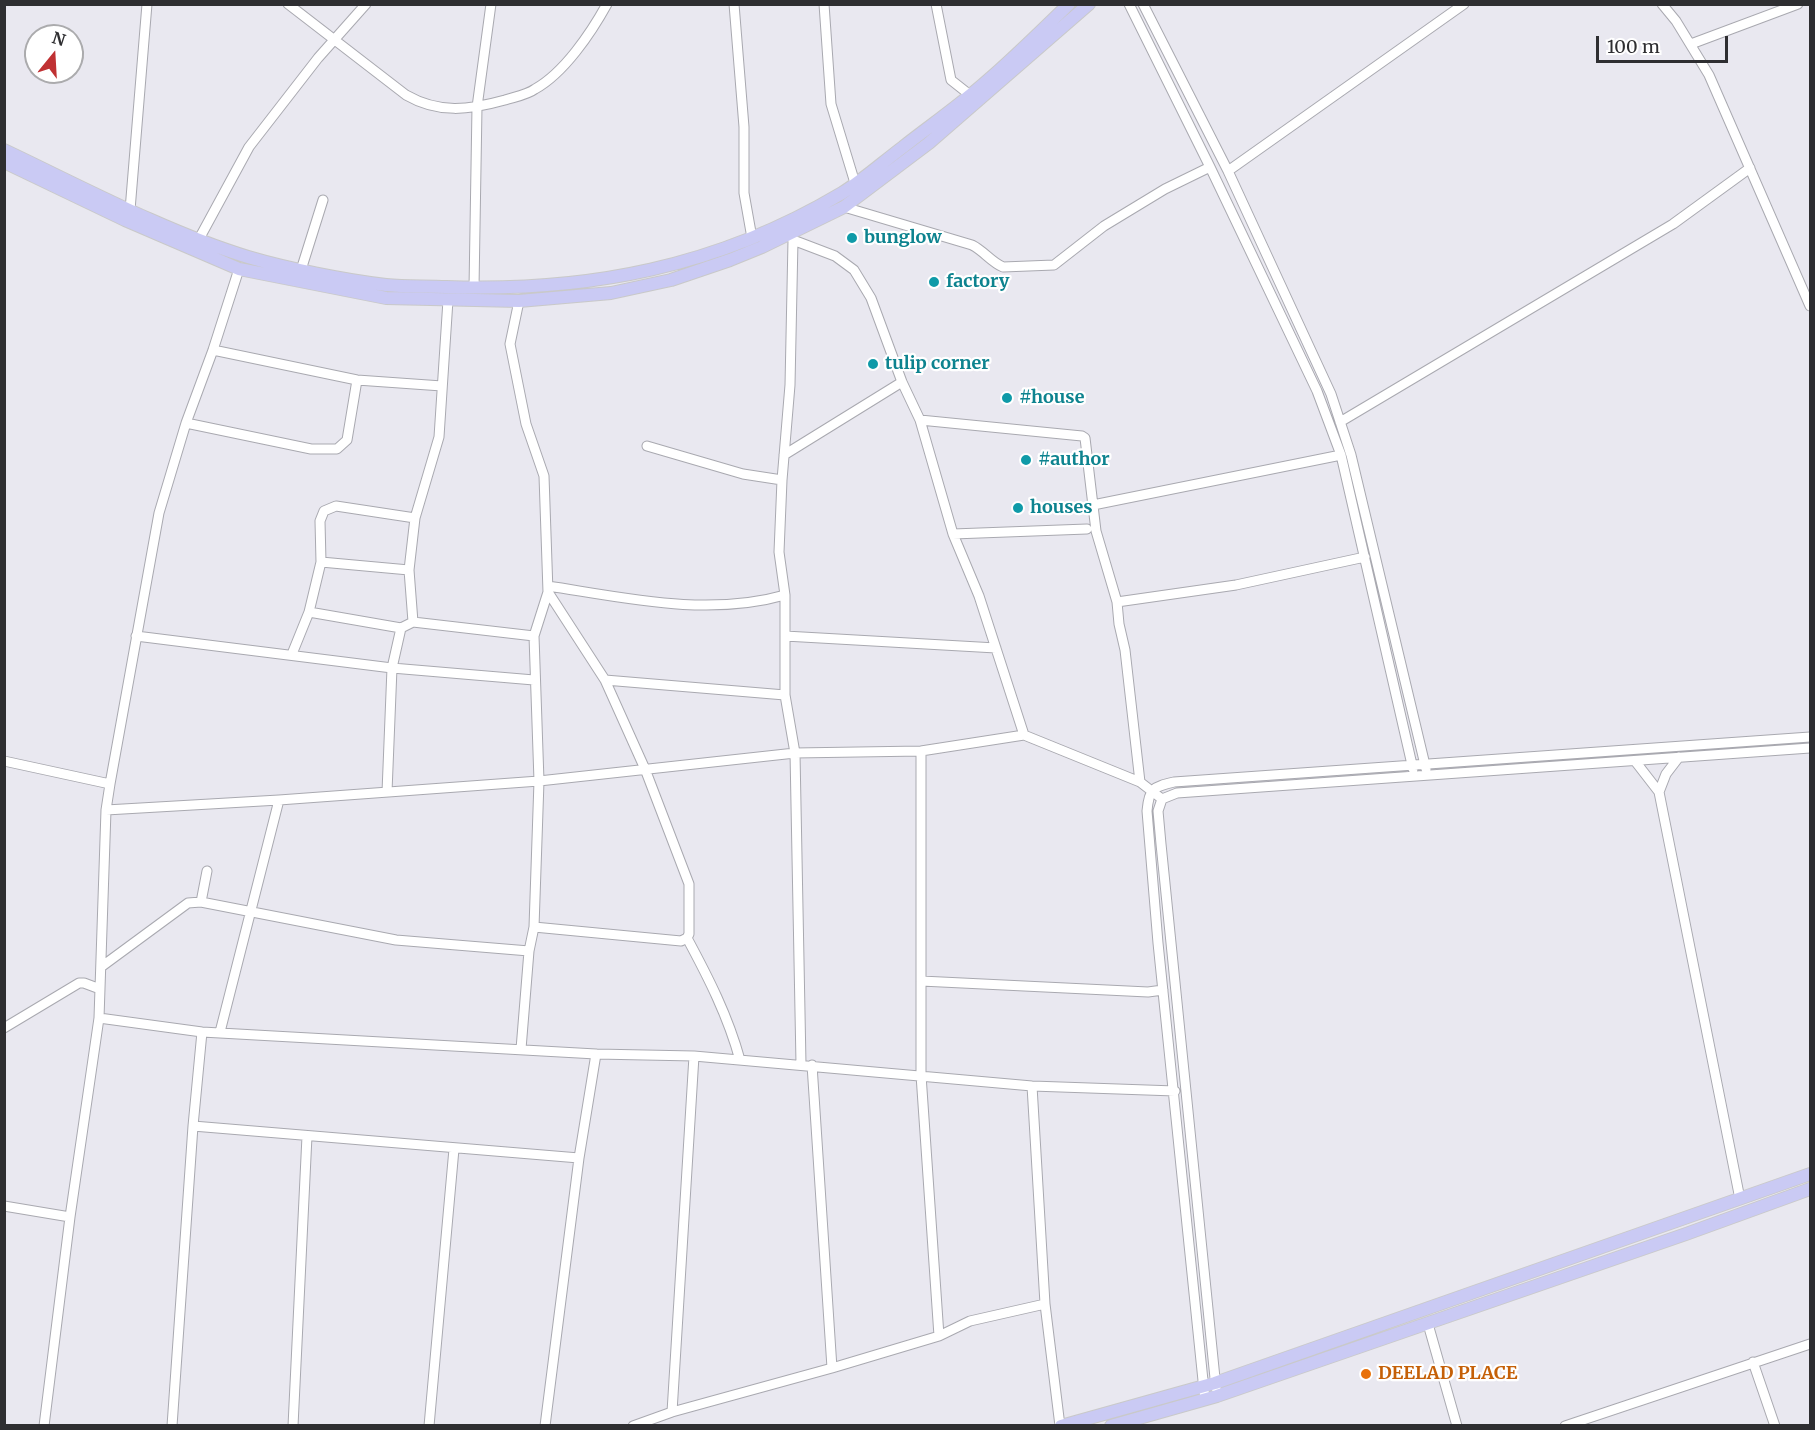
<!DOCTYPE html>
<style>
body{margin:0}
#map{position:relative;width:1815px;height:1430px;overflow:hidden;background:#e9e8f0;font-family:Merriweather,serif}
canvas{display:block}
.frame{position:absolute;inset:0;border:6px solid #2e2e31;pointer-events:none}
.north{position:absolute;left:24px;top:24px;width:60px;height:60px;box-sizing:border-box;background:#fff;border:2px solid #ababad;border-radius:50%;rotate:18deg;font-size:16px;font-weight:700;line-height:24px;text-align:center;color:#2e2e31}
.north::after{content:'';display:block;margin:auto;width:21px;height:27px;background:#c03133;clip-path:polygon(50% 0,100% 100%,50% 72%,0 100%)}
.scale{position:absolute;left:1596px;top:36px;width:132px;height:27px;box-sizing:border-box;border:3px solid #2e2e31;border-top:0;padding-left:8px;font-size:18px;line-height:21px;white-space:nowrap;color:#2e2e31;-webkit-text-stroke:4px #fff;paint-order:stroke}
</style>
<div id="map">
<canvas width="1815" height="1430"></canvas>
<div class="frame"></div>
<div class="north">N</div>
<div class="scale">100 m</div>
</div>
<script>
const ctx = document.querySelector('canvas').getContext('2d');
ctx.lineJoin = 'round';
function strokePath(path, color, width, dash) {
  ctx.strokeStyle = color;
  ctx.lineWidth = width;
  ctx.lineCap = dash ? 'butt' : 'round';
  ctx.setLineDash(dash || []);
  ctx.stroke(path);
}
function write(font, color, halo, rows, align = 'center') {
  ctx.font = font + ' Merriweather,serif';
  ctx.lineWidth = 4.5;
  ctx.setLineDash([]);
  ctx.textBaseline = 'middle';
  ctx.strokeStyle = halo;
  ctx.fillStyle = color;
  for (const [text, x, y, turn = 0] of rows) {
    ctx.save();
    ctx.translate(x, y);
    ctx.rotate((+turn || 0) * Math.PI / 180);
    ctx.textAlign = isNaN(turn) ? turn : align;
    if (halo) ctx.strokeText(text, 0, 0);
    ctx.fillText(text, 0, 0);
    ctx.restore();
  }
}
const minor = new Path2D(`
 M288,4l118,91c33,19 63,15 99,5 9,-3 22,-5 30,-11 29,-16 56,-56 72,-85
 M734,4l10,123v66l8,45
 M824,4l7,100 24,79
 M936,4l15,76 19,15
 M1129,4l81,163 107,224 24,64 72,314
 M1143,4l85,167 103,223 20,61 75,314
 M1662,4l14,17 33,54 101,231
 M1691,44l107,-40
 M1228,171l236,-167
 M844,207l128,38c12,6 19,17 31,22l51,-2 50,-39 61,-37 45,-22
 M130,210l17,-206
 M791,236l2,4 42,16 19,14 17,28 31,84 18,38 33,114 26,62 45,139
 M199,239l50,-92 69,-89 48,-54
 M793,240l-3,145 -8,95 -3,72 6,43v100l10,58 6,311
 M301,270l22,-70
 M474,288l3,-181 14,-103
 M519,301l-9,43 16,80 18,52 4,116 -14,44 5,145 -5,146 -5,24 -8,98
 M213,350l144,30 85,6
 M920,420l162,16 3,2 11,93 21,71 2,22 6,26 15,132
 M1340,422l333,-198 77,-56
 M186,423l125,26h26l10,-9 10,-60
 M647,446l96,28 39,6
 M784,455l118,-73
 M1093,505l248,-50
 M953,534l134,-5
 M321,562l88,8
 M548,586c78,12 160,31 237,9
 M548,592l57,88 40,89 44,115v50l-2,4c21,39 41,78 53,122
 M1117,602l119,-17 129,-28
 M309,612l92,16
 M413,622l121,14
 M136,636l256,32 142,12
 M785,636l211,12
 M292,654l17,-42 12,-50 -1,-41 4,-10 12,-5 79,12
 M605,680l180,15
 M921,751v324l18,261
 M4,761l106,23
 M1635,761l24,31 81,407
 M387,792l5,-124 9,-40 12,-6 -4,-52 6,-52 24,-81 9,-137
 M1659,792l7,-18 13,-17
 M106,810l173,-10 260,-19 256,-28 126,-2 103,-16 116,47 22,17
 M201,902l195,38 133,11
 M534,927l147,14 6,-3
 M101,967l87,-64 13,-1 6,-31
 M921,981l227,11 15,-2
 M99,1018l103,14 394,22 98,2 338,30 143,5
 M4,1028l75,-45h5l16,6
 M220,1032l59,-232
 M812,1065l20,303
 M1032,1086l13,218 15,122
 M193,1126l386,32
 M4,1206l66,11
 M1428,1324l29,102
 M1753,1362l22,64
 M1216,1388l-55,-544 -3,-33 4,-12 15,-6 633,-45
 M1205,1400l-47,-457 -11,-132c2,-23 6,-24 27,-29l636,-45
 M672,1412l22,-356
 M44,1426l26,-209 29,-199 7,-208 4,-26 49,-271 27,-90 27,-73 26,-81
 M172,1426l21,-300 9,-94
 M293,1426l14,-290
 M429,1426l25,-277
 M545,1426l34,-268 17,-104
 M633,1426l39,-14 160,-44 107,-32 31,-15 75,-17
 M1565,1426l245,-82`);
const major = new Path2D(`
 M4,150c78,37 162,82 244,107 41,12 96,23 138,28 20,2 40,1 60,2 142,5 272,-20 396,-94 21,-13 41,-31 61,-46 28,-22 57,-42 84,-66 28,-24 55,-51 82,-77
 M4,162l121,58 114,49 147,29 133,3 92,-8 60,-13 59,-20 32,-13 82,-40 85,-64 160,-139
 M1061,1426l154,-43 595,-209
 M1111,1426l106,-30 469,-162 124,-45`);
strokePath(minor, '#a9a9b0', 11);
strokePath(major, '#c9c9c9', 14);
strokePath(minor, '#fff', 9);
strokePath(major, '#cacaf4', 12);
for (const [x, y, r, color] of [
 [852,238,6,"#0f9aa8"],
 [934,282,6,"#0f9aa8"],
 [873,364,6,"#0f9aa8"],
 [1007,398,6,"#0f9aa8"],
 [1026,460,6,"#0f9aa8"],
 [1018,508,6,"#0f9aa8"],
 [1366,1374,6,"#e8710a"]
]) {
  const dot = new Path2D();
  dot.arc(x, y, r, 0, 2 * Math.PI);
  ctx.fillStyle = color;
  ctx.fill(dot);
  strokePath(dot, '#fff', 2);
}
write('bold 18px', '#0d838f', '#fff', [
 ["bunglow",864,238],
 ["factory",946,282],
 ["tulip corner",885,364],
 ["#house",1019,398],
 ["#author",1038,460],
 ["houses",1030,508]
], 'left');
write('bold 18px', '#c56008', '#fff', [
 ["DEELAD PLACE",1378,1374]
], 'left');
</script>
